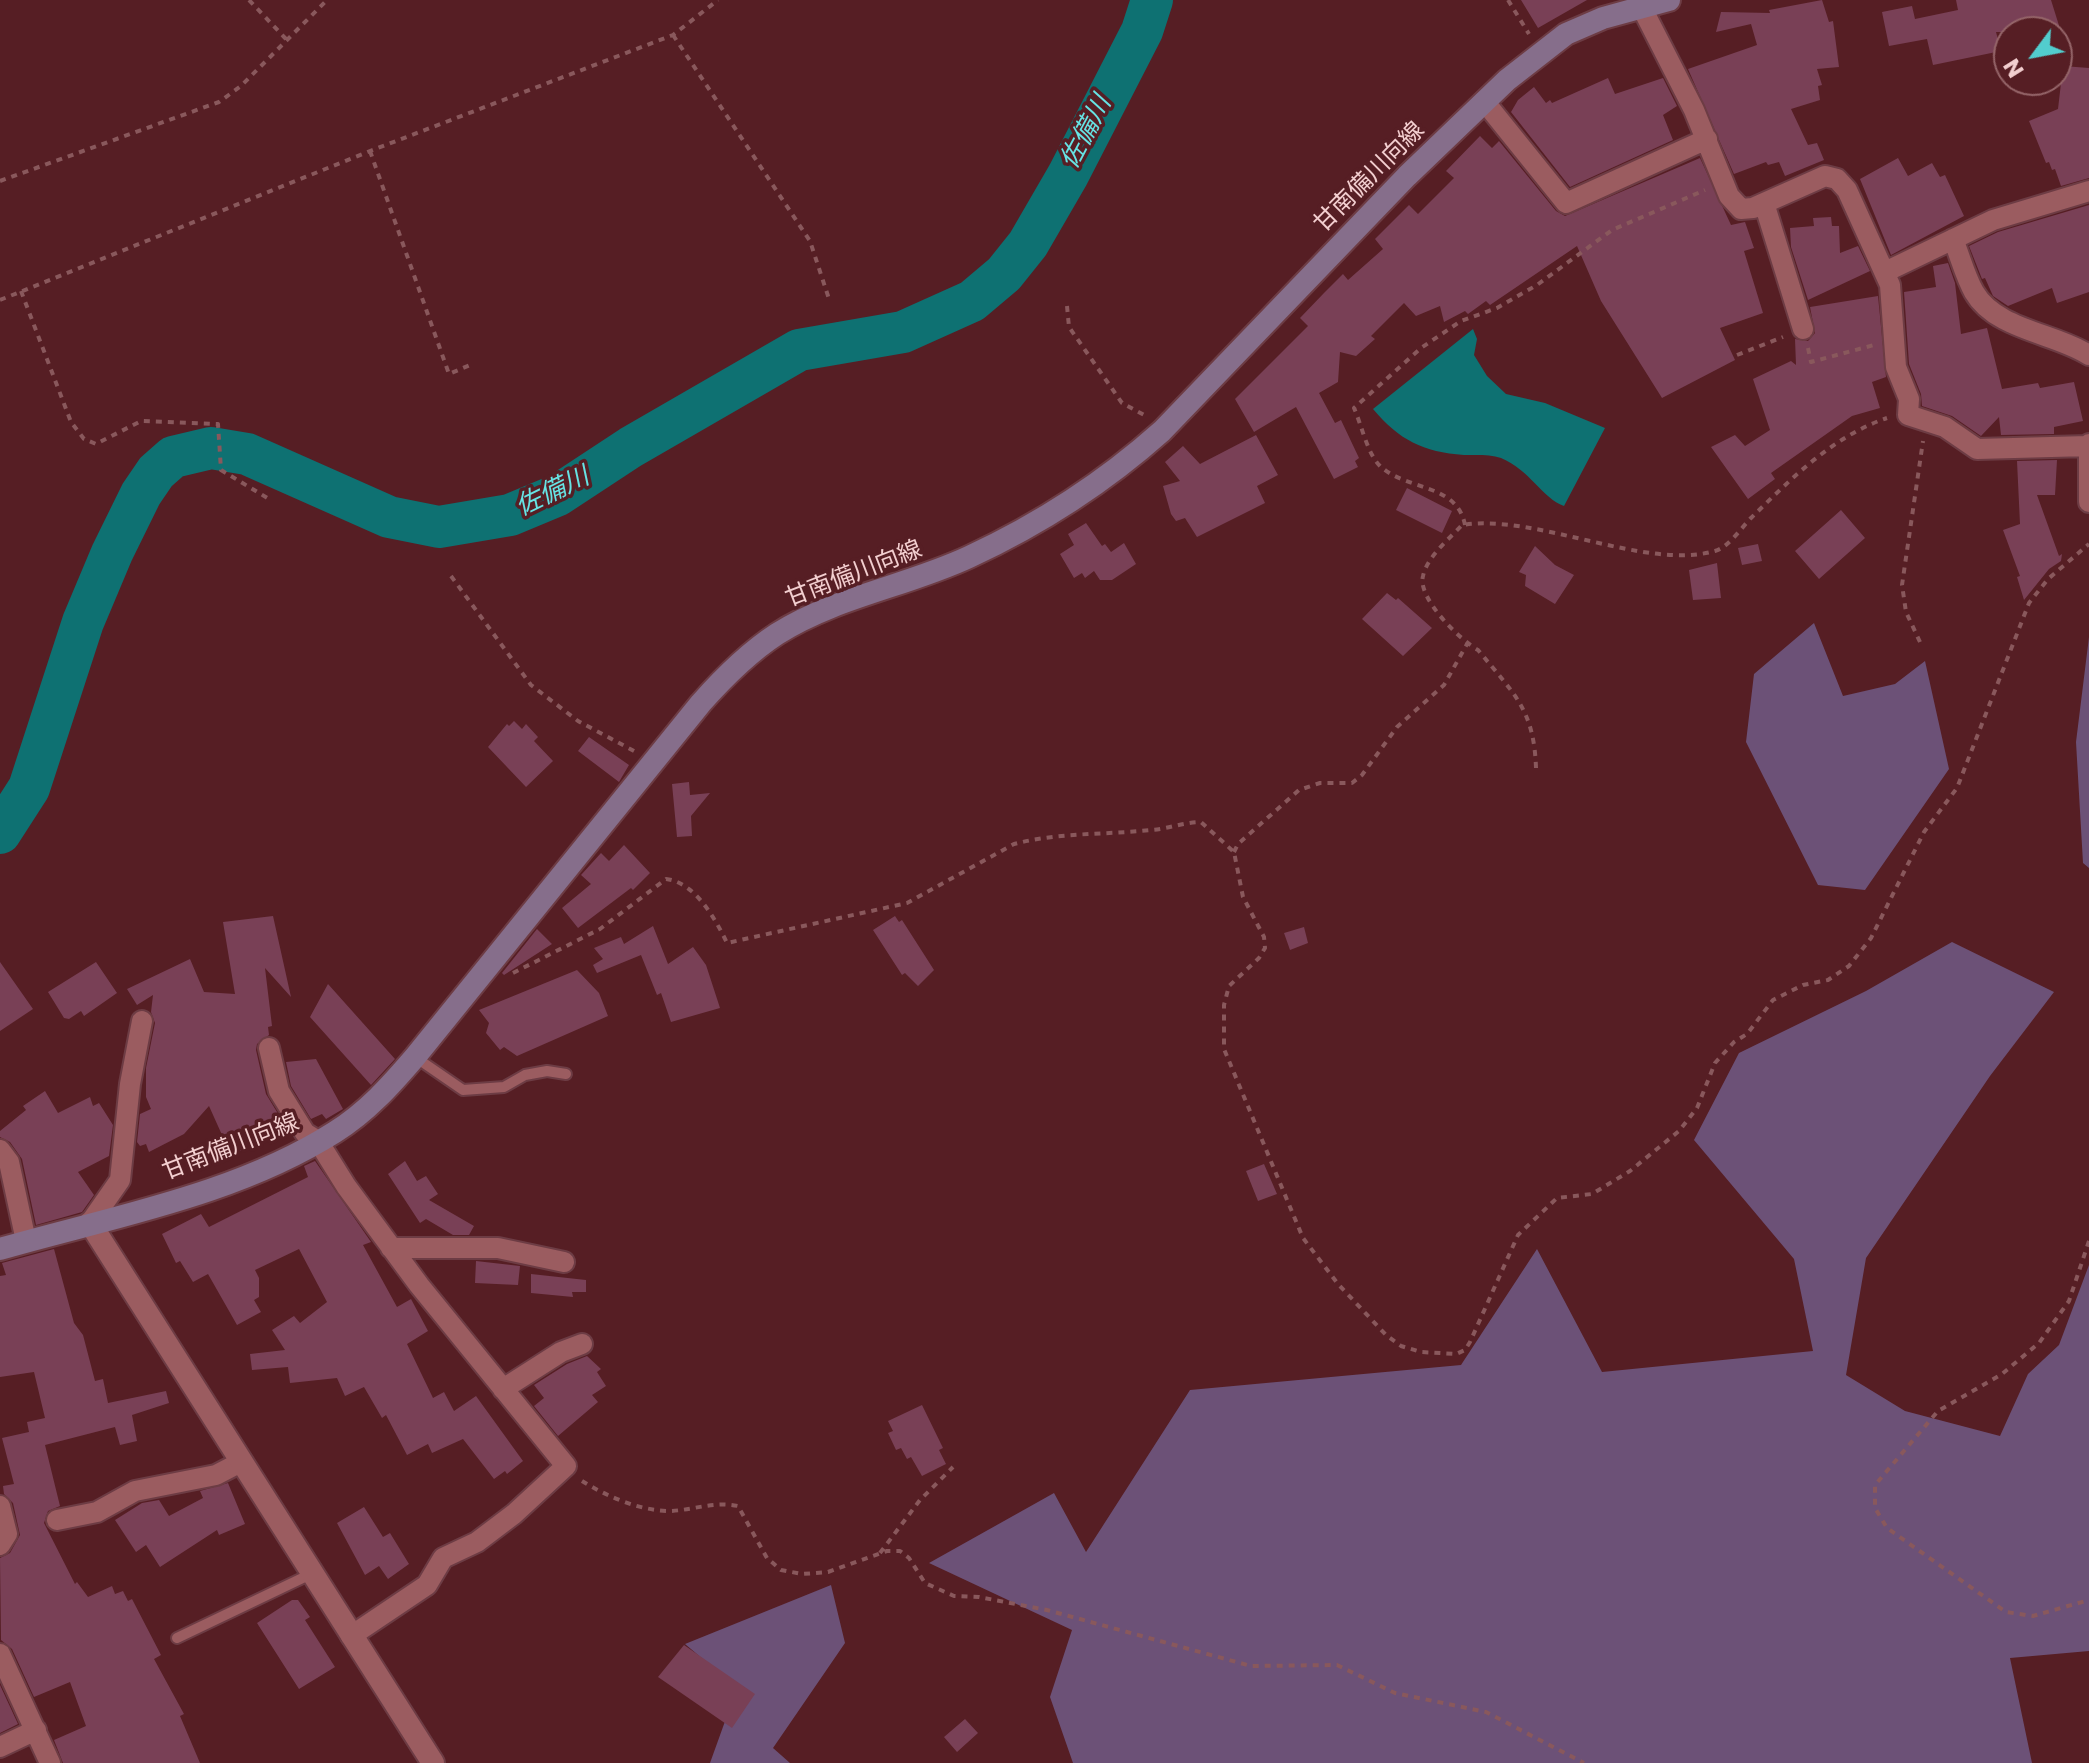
<!DOCTYPE html>
<meta charset="utf-8">
<style>
body{margin:0}
#map{position:relative;width:2089px;height:1763px;overflow:hidden;background:#561e24;font-family:Poppins,sans-serif}
canvas{display:block}
.north{position:absolute;left:1993px;top:16px;width:80px;height:80px;box-sizing:border-box;background:#561e24;border:2px solid #956569;border-radius:50%;rotate:238deg;font-size:22px;font-weight:700;line-height:32px;text-align:center;color:#f3cfd0}
.north::after{content:'';display:block;margin:auto;width:28px;height:36px;background:#52cdce;clip-path:polygon(50% 0,100% 100%,50% 72%,0 100%)}
</style>
<div id="map">
<canvas width="2089" height="1763"></canvas>
<div class="north">N</div>
</div>
<script>
const ctx = document.querySelector('canvas').getContext('2d');
ctx.lineJoin = 'round';
function fillPath(path, color) {
  ctx.fillStyle = color;
  ctx.fill(path, 'evenodd');
}
function strokePath(path, color, width, dash) {
  ctx.strokeStyle = color;
  ctx.lineWidth = width;
  ctx.lineCap = dash ? 'butt' : 'round';
  ctx.setLineDash(dash || []);
  ctx.stroke(path);
}
function write(font, color, halo, rows, align = 'center') {
  ctx.font = font + ' Poppins,"Noto Sans JP",sans-serif';
  ctx.lineWidth = 7;
  ctx.setLineDash([]);
  ctx.textBaseline = 'middle';
  ctx.strokeStyle = halo;
  ctx.fillStyle = color;
  for (const [text, x, y, turn = 0] of rows) {
    ctx.save();
    ctx.translate(x, y);
    ctx.rotate((+turn || 0) * Math.PI / 180);
    ctx.textAlign = isNaN(turn) ? turn : align;
    if (halo) ctx.strokeText(text, 0, 0);
    ctx.fillText(text, 0, 0);
    ctx.restore();
  }
}
fillPath(new Path2D(`
 M1814,623l29,73 52,-12 30,-23 24,108 -84,121 -47,-5 -72,-143 8,-68z
 M2089,637v231l-6,-5 -7,-121z
 M1952,942l102,50 -64,84 -124,182 -20,117 59,36 95,25 28,-62 31,-29 30,-80v386l-79,7 22,105h-959l-23,-66 22,-67 -143,-67 125,-70 32,59 104,-162 271,-25 76,-116 65,123 211,-21 -19,-92 -100,-119 45,-87 127,-62z
 M831,1585l14,58 -72,105 17,15h-80l27,-75 -52,-44z`), '#6c5177');
fillPath(new Path2D(`
 M1473,329l4,10 -3,16 13,21 19,18 39,9 60,25 -41,78c-22,-8 -34,-36 -63,-48 -11,-4 -26,-3 -37,-3 -41,-3 -65,-15 -91,-46z`), '#0e7172');
strokePath(new Path2D(`
 M0,833l29,-45 54,-166 29,-69 29,-59 15,-22 17,-15 38,-9 36,6 142,63 50,10 71,-12 48,-20 73,-48 168,-97 104,-18 69,-31 32,-27 24,-30 40,-69 74,-144 10,-31`), '#0e7172', 42);
fillPath(new Path2D(`
 M1521,0h66l-49,28z
 M1822,0l7,22 4,-1 6,46 -22,2 5,16 -4,1 2,14 -29,9 17,36 9,-2 7,17 -39,16 -6,-14 -11,3 -2,-3 -32,12 -46,-105 69,-24 -6,-21 -35,8 5,-20 49,1 -1,-3z
 M1956,0h95l10,32h-65l5,19 -68,14 -6,-26 -38,7 -7,-34 30,-6 3,13 43,-9z
 M2063,66l26,2v110l-28,8 -6,-17 -3,1 -3,-8 -3,1 -17,-42 29,-12z
 M1608,78l7,16 48,-16 14,28 -14,9 10,25 -103,47 -59,-75 7,-12 16,-13 12,16 4,-3 2,3z
 M1480,136l12,12 7,-7 57,70 9,5 135,-58 31,67 14,-3 9,26 -10,3 19,62 -43,15 15,32 -73,38 -61,-97 -24,-55 -87,59 -4,-4 -18,13 -3,-3 -21,11 -4,-16 -24,10 -12,-13 -33,33 4,3 -19,17 -16,-4 -2,30 -19,11 16,30 6,-3 18,38 -4,3 3,6 -24,12 -38,-72 -42,25 -19,-33 73,-73 -8,-8 24,-25 19,-19 5,6 35,-31 -8,-10 34,-34 9,9 36,-36 -8,-7z
 M1898,158l10,18 24,-13 8,14 5,-2 19,41 -73,39 -31,-76z
 M2089,205v87l-32,11 -5,-15 -44,18 -15,-10 -8,-18 -3,1 -13,-33 29,-14z
 M1831,217l1,9h7l1,27 18,-7 12,25 -62,29 -17,-53 -1,-19 24,-2 -1,-8z
 M1948,263l7,20 6,51 26,-6 15,61 36,-6 2,5 34,-6 9,39 -29,6v7l-53,1 -2,-18 -18,19 -29,-20 -30,-10 -1,-12 -12,-30 -5,-72 32,-5 -3,-21z
 M1878,296l8,81 -14,5 8,26 -28,8 -81,57 4,6 -27,20 -37,-52 24,-12 10,11 25,-16 -17,-51 38,-18 5,4 -1,-26 13,2 7,-8 -5,-26z
 M1256,435l22,40 -21,11 8,17 -68,34 -12,-19 -9,3 -5,-7 -8,-28 17,-5 -15,-19 18,-16 17,18z
 M2057,460l-2,35h-18l22,61 3,-2 -1,7 -12,8 -25,31 -7,-23 3,-1 -17,-46 17,-6 -3,-63z
 M1407,488l45,23 -10,22 -46,-23z
 M1841,510l24,28 -46,41 -24,-28z
 M1086,523l16,23 3,-2 6,8 13,-9 12,21 -24,16h-12l-6,-9 -9,7 -3,-5 -8,5 -14,-24 14,-9 -6,-11z
 M1758,544l4,17 -20,4 -4,-17z
 M1535,546l20,19 19,10 -19,29 -30,-18 1,-11 -7,-3z
 M1717,563l4,35 -28,2 -4,-30z
 M1387,593l9,7 2,-2 34,30 -29,28 -41,-37z
 M514,721l8,8 4,-5 12,13 -4,4 19,20 -27,26 -38,-40 19,-23 2,2z
 M589,737l40,28 -10,17 -41,-31z
 M689,782l1,13 20,-2 -19,23 1,20 -15,1 -5,-53z
 M624,845l26,28 -17,17 -2,-2 -53,40 -16,-20 29,-24 -10,-9 20,-22 8,8z
 M273,916l18,81 -26,-29 7,58 -4,1 1,8 -12,9 -1,6 10,44 22,36 -57,25 -22,-49 -25,28 -35,18 -3,-8 -6,2 -3,-4 3,-28 11,-5 -5,-12v-29l9,-45 -4,-11 2,-17 -16,10 -10,-16 63,-30 14,33 31,2 -12,-72z
 M895,916l4,6 3,-2 32,50 -16,16 -13,-13 -3,2 -29,-45z
 M653,926l15,38 25,-17 13,18 14,43 -49,14 -10,-29 -4,2 -16,-40 -44,18 -4,-8 10,-6 -9,-11 27,-11 3,7z
 M1304,927l4,16 -18,7 -6,-17z
 M537,929l15,15 -48,31 -2,-2z
 M0,962l33,47 -33,22z
 M96,962l21,31 -33,23 -3,-5 -12,8 -5,-1 -16,-26z
 M577,970l22,23 9,23 -91,40 -13,-9 -4,3 -14,-17 3,-10 -10,-13z
 M328,984l67,75 -24,26 -61,-68z
 M316,1059l27,50 -17,10 -4,-5 -11,5 -20,-33 -5,-24z
 M45,1091l13,22 32,-16 3,9 6,-3 14,22 -4,31 -31,16 16,23 -12,17 -46,13 -14,-66 -12,-17 -10,-5v-6l26,-21 -3,-4z
 M315,1161l56,81 -8,3 34,62 14,-8 17,32 -21,13 26,54 11,-6 10,19 22,-15 47,65 -16,13 -2,-3 -11,8 -31,-40 -31,14 -4,-9 -21,11 -21,-40 -4,3 -18,-31 -19,9 -8,-18 -47,5 -2,-16 -36,3 -2,-16 35,-4 -13,-20 22,-14 6,7 27,-21 -28,-53 -44,21 4,8v19l-5,3 7,12 -24,13 -29,-51 -15,8 -13,-21 -4,2 -14,-29 39,-20 8,13 99,-50 -4,-11z
 M405,1161l12,20 9,-5 12,18 -9,6 45,26 -5,9h-16l-27,-16 -6,4 -32,-49z
 M1264,1164l13,30 -19,7 -12,-30z
 M54,1249l20,74 9,12 12,46 8,-2 5,24 58,-12 3,12 -37,12 5,26 -17,4 -5,-18 -70,18 15,61 -12,5 -4,12 31,61 2,-2 11,15 24,-11 3,8 8,-3 5,10 4,-2 29,56 -7,4 30,55 -4,2 20,47h-137l-9,-23 32,-14 -16,-44 -36,15 -22,-48 -11,-9 -1,-82 10,-5 10,-18 -7,-32 -9,-9 -1,-8 11,-2 -12,-46 27,-6 -2,-10 18,-4 -11,-46 -34,5v-101l6,-1 -4,-12z
 M476,1261l44,5 -2,19 -43,-2z
 M531,1274l55,6v12h-14l1,5 -42,-4z
 M587,1356l14,13 -4,3 9,14 -14,9 6,7 -40,34 -24,-30 10,-8 -10,-13 33,-21z
 M922,1405l21,43 -4,2 7,14 -24,12 -11,-19 -4,2 -6,-11 -5,2 -8,-17 5,-2 -5,-10z
 M228,1483l17,41 -26,11 -2,-5 -57,37 -14,-22 -10,7 -21,-32 27,-17 17,-3 10,16 34,-18 -3,-7z
 M364,1507l19,30 7,-4 19,31 -21,15 -9,-13 -14,9 -28,-52z
 M292,1600h6l12,17 -5,3 30,47 -36,22 -42,-66z
 M684,1645l71,49 -23,34 -74,-51z
 M0,1685l18,39 -18,9z
 M965,1719l13,14 -21,19 -13,-15z`), '#794056');
const service = new Path2D(`
 M415,1057l48,33 41,-3 21,-12 22,-4 19,3
 M177,1638l134,-64`);
const minor = new Path2D(`
 M1641,6l53,104 35,86 12,13 12,-1 72,-32 12,3 10,11 43,95 6,82 13,32 -1,16 37,12 32,22 111,-3
 M1484,101l82,102 141,-64
 M1764,203l39,126
 M1953,239c7,17 12,37 21,53 22,38 81,41 115,63
 M1885,272l108,-52 96,-29
 M2089,444v58
 M269,1048l10,43 26,42 13,8 28,45 73,99 147,181 -52,48 -37,28 -34,16 -16,27 -76,51
 M0,1150l9,12 17,79
 M90,1223l30,-43 10,-96 12,-63
 M391,1248h107l66,14
 M503,1389l58,-37 21,-8
 M0,1506l7,28 -7,11
 M57,1520l40,-8 38,-21 81,-16 25,-13
 M0,1654l50,109
 M0,1747l36,-17`);
const tertiary = new Path2D(`
 M90,1223l343,540`);
const secondary = new Path2D(`
 M0,1249c111,-32 236,-54 335,-117 32,-20 56,-47 80,-75l286,-354c23,-26 47,-50 76,-69 58,-37 130,-48 192,-77 69,-32 137,-76 193,-126l245,-255 100,-96 59,-46 37,-16 66,-18`);
strokePath(service, '#6d3c44', 14);
strokePath(minor, '#6d3c44', 24);
strokePath(tertiary, '#6d3c44', 26);
strokePath(secondary, '#6d3c44', 26);
strokePath(new Path2D(`
 M249,0l37,39
 M1508,0l21,34
 M673,35l137,206 20,61
 M370,151l79,223 21,-9
 M0,181l219,-79 22,-16 86,-86
 M21,291l50,131 13,17 12,5 45,-23 77,3 3,46 48,29
 M0,300l370,-149 303,-116 45,-35
 M1067,306l2,21 53,76 24,13
 M1808,348l3,14 63,-17
 M1737,355l46,-18
 M1465,525c-8,-42 -58,-34 -85,-59 -13,-13 -18,-40 -26,-58l67,-60 40,-27 36,-13 40,-23 75,-55 93,-40
 M451,576l80,109 47,36 56,30
 M1920,642l-14,-30 -4,-27 21,-144
 M1536,768c-2,-59 -22,-74 -58,-118 -18,-10 -61,-52 -55,-74 4,-19 26,-37 39,-51 75,-12 182,46 253,26 14,-4 26,-23 36,-33 40,-39 82,-82 136,-100
 M1234,852l4,-8 61,-54 21,-7h32l10,-8 35,-48 47,-42 23,-41
 M513,973l87,-44 66,-50c29,3 50,41 61,64l180,-40 107,-59c46,-12 91,-9 137,-14 17,-1 33,-8 50,-8l33,30 9,45 21,40 1,11 -6,10 -30,28 -5,19v44l79,189 35,46 48,51 15,11 20,6 35,2 9,-4 5,-8 48,-107 39,-37 35,-4 38,-23 49,-40 18,-23 18,-45 19,-21 13,-8 26,-34 30,-15 25,-5 21,-14 22,-28 53,-106 33,-44 72,-185 19,-24 41,-35
 M2089,1241l-20,60 -30,42 -37,31 -64,37 -63,74v23l12,20 119,84 27,4 56,-16
 M582,1481c24,15 58,30 88,30 24,-1 44,-10 68,-5l29,52 14,12 21,4 26,-2 59,-21h13l9,7 16,25 29,13 25,1 68,13 204,56 86,-1 58,28 91,19 98,51
 M880,1553l40,-53 33,-33`), '#89585c', 4, [6, 6]);
strokePath(service, '#9b5c60', 10);
strokePath(minor, '#9b5c60', 20);
strokePath(tertiary, '#9b5c60', 22);
strokePath(secondary, '#866e8b', 22);
write('24px', '#f3cfd0', '#561e24', [
 ["甘南備川向線",1370,178,-45],
 ["甘南備川向線",854,575,-21],
 ["甘南備川向線",231,1148,-21]
]);
write('italic 26px', '#66e4e5', '#561e24', [
 ["佐備川",1087,133,-62],
 ["佐備川",553,493,-26]
]);
</script>
